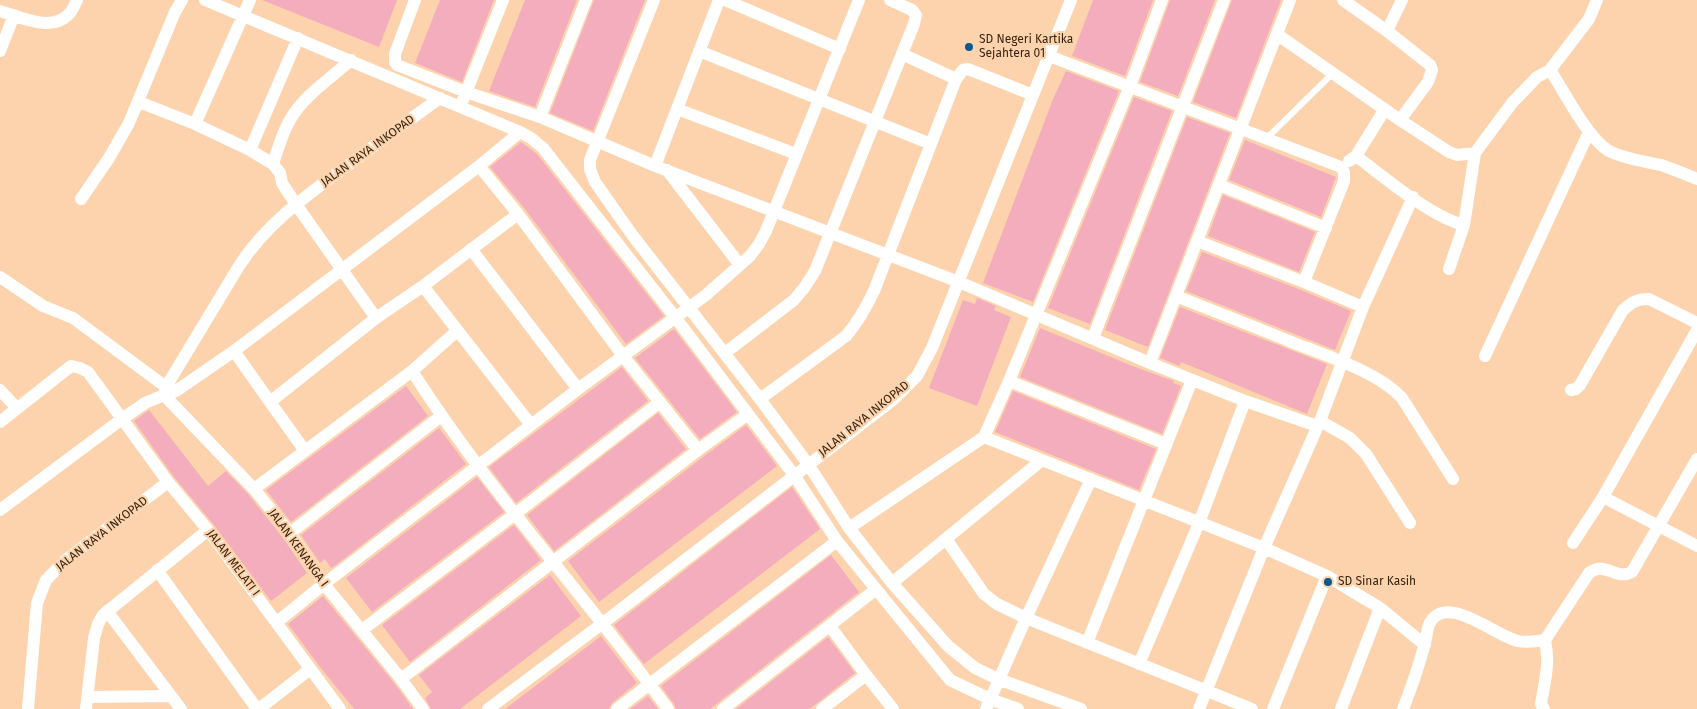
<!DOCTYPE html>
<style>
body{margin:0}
canvas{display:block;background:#fcd3ad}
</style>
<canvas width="1697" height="709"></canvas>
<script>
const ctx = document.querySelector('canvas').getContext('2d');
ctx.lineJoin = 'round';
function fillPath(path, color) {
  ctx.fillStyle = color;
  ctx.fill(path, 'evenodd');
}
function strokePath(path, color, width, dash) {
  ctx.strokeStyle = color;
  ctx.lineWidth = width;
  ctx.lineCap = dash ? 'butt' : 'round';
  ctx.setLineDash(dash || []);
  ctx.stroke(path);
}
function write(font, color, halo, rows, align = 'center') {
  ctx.font = font + ' "Fira Sans",sans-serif';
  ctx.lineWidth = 4.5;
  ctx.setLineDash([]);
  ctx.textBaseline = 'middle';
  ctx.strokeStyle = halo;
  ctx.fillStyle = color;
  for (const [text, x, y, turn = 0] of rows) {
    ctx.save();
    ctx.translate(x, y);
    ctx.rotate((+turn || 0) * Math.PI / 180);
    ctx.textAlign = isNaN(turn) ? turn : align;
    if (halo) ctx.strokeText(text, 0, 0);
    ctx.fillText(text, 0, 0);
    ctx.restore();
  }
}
fillPath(new Path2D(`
 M262,0h135l-18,47z
 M440,0h54l-32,82 -47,-19z
 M525,0h52l-42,107 -46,-16z
 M594,0h51l-52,131 -43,-18z
 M1093,0h60l-28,76 -53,-20z
 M1170,0h45l-37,96 -38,-14z
 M1232,0h49l-45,118 -43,-16z
 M1066,71l53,20 -86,211 -50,-19 70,-184z
 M1134,97l38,14 -82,213 -42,-16z
 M1187,117l43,16 -82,214 -43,-17z
 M1245,140l91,37 -15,40 -92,-37z
 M521,142l16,12 127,162 -38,28 -101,-135 -35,-42z
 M1223,195l92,37 -16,40 -91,-36z
 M1202,252l99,38 50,21 -16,39 -149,-59z
 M977,298l19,8 -2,4 17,7 -34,89 -48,-18 34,-88 12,4z
 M1180,307l147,57 -20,50 -126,-52 -1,4 -20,-8z
 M1040,328l95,39 39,14 -1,2 8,3 -19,48 -142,-57z
 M674,329l63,83 -37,27 -65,-81z
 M622,367l26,34 -132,102 -27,-36z
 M406,386l22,30 -137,106 -25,-32z
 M1013,391l143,58 -17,41 -144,-58z
 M149,410l59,76 18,-15 22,23 35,44 24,35 -36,28 -57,-76 -40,-48 -40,-56z
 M658,413l28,36 -132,102 -27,-36z
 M746,425l31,41 -178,136 -31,-41 135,-104z
 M439,428l27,36 -130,101 -5,3 -6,-9 -5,4 -19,-28z
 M477,477l27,35 -132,100 -26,-34z
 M792,487l28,42 -176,135 -30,-39z
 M514,525l27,35 -131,102 -28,-37z
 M831,555l28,37 -149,117h-34l-2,-5 -13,-18z
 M550,575l31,41 -121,93h-29l-6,-11 7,-6 -13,-17z
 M323,596l72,88 18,25h-59l-34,-42 -32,-43z
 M601,636l36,47 -25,20 -3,6h-104z
 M828,637l27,36 -39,31 -7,5h-73z
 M648,696l10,13h-28z`), '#f3adbc');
strokePath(new Path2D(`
 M1266,139l67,-66`), '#fff', 6);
strokePath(new Path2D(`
 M205,0l315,132 11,6 12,10 132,169 119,158 43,66 113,139 40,19 28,10
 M415,0l-20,54v8l2,3 69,27 74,25 115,49 304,116 191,81
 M654,0l-64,160v9l5,13 38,54 127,163 48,65 41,64 43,55 56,63 27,22 23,11 83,30
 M725,0l115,49
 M1162,0l-32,86 -121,295 -25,56 280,111 56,-127 43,-114 50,-110
 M1290,0l-140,363 95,38 72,25
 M1343,0l44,31 43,34 2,5 -4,12 -28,38 49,32 8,3 18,-2 37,-50 25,-26 13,-7 39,-51 8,-19
 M0,11c21,6 51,22 69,3 4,-4 6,-10 8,-14
 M1387,31l15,-31
 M1278,35l122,85
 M0,51l14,-36
 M699,51l232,93 25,-65 7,-9 5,-1 65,26
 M902,54l54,25
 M1049,56l292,111 3,5v9l-40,101
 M1550,70c14,21 38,69 59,81 15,8 35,10 52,14 12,4 24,9 36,14
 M463,100l40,-100
 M139,102l56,22 55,26 23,14 7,9 2,10 13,20 81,115
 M677,109l119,45
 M540,117l46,-117
 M195,124l55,-124
 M250,150l48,-112
 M1356,156c28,21 75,61 108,69l11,-72
 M1349,161l7,-5 29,-47
 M273,164c5,-15 9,-31 17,-44 13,-24 41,-42 61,-60
 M479,166l39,48 105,142 75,94
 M655,166l64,-166
 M667,170l73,95
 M1219,185l107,43
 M81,199l28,-41 20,-35 46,-111 7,-12
 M1197,241l107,41 59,25
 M471,249l107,140
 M1449,269l15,-44
 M0,277l43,29 30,12 93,69
 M423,286l95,-72
 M1176,296c40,16 79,31 118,47 33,13 84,29 108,55l51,81
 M1093,338l131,-338
 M234,351l36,51 106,-84 47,-32 108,139
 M725,353l69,-53 10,-12 11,-17 99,-247 2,-9 -4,-5 -22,-10
 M1485,356l104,-224
 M412,371c76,119 172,224 256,338
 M1009,381l157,63
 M0,390l17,18
 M1571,390l5,-1 4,-4 43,-75c9,-8 14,-11 26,-11l48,24
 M760,399l86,-63c12,-14 20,-28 28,-45l57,-147
 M270,402l35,49
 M1320,421l30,17 16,16 44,69
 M0,422l71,-56 9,2 8,4 80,110 40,48 132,179
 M1091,479l-65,139 226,91
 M254,489l158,-118 45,-40
 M1603,497l94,49
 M0,510l122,-91 23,-16 19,-8 2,-8 73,-121c28,-43 68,-71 109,-101 30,-22 61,-45 92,-67
 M849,528l135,-91
 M290,533l151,-117
 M946,539l38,55 13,10 29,14 -40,91
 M1573,543l30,-46 94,-167
 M157,570l100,139
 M892,583l150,-123
 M107,611l74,98
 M277,622l47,-38 254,-195 128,-94 44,-39 9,-12 7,-13 93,-231
 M830,626l36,49
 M362,630l153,-116 145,-112
 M1087,643l105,-263
 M1139,664l60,-141 46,-122
 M401,679l297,-229 50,-36
 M87,697l84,-1
 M28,709l9,-106 9,-23 21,-21 101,-77
 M86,709l8,-71 4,-14 5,-9 105,-85
 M259,709l51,-40
 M423,709l-22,-30 -77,-95 -34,-51 -36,-44 -90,-94 12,-4 58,-40 245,-185 41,-34
 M488,709l115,-86 291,-224 23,-23 15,-28 139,-348
 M617,709l220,-168
 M723,709l152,-119
 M822,709l44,-34 27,34
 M1199,709l65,-161 63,28 53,32 45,37
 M1273,709l54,-133
 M1341,709l39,-101
 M1403,709c8,-20 15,-41 21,-62 3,-8 2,-19 7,-26 17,-27 66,16 87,20 9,2 18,0 27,-1l44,-67c16,-13 26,8 43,-1l65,-113
 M1544,709l-3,-5c4,-25 9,-39 4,-64`), '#fff', 12);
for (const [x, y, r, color] of [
 [969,47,5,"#0a5a8d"],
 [1328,582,5,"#0a5a8d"]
]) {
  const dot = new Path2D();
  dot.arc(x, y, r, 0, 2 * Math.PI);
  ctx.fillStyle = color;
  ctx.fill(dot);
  strokePath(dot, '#fcd3ad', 2);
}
write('12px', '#382512', '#fcd3ad', [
 ["SD Negeri Kartika",979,40],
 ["Sejahtera 01",979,54],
 ["SD Sinar Kasih",1338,582]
], 'left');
write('12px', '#382512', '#fcd3ad', [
 ["JALAN RAYA INKOPAD",368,151,-36],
 ["JALAN RAYA INKOPAD",864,419,-39],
 ["JALAN RAYA INKOPAD",102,534,-38],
 ["JALAN KENANGA I",298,548,54],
 ["JALAN MELATI I",233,563,53]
]);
</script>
